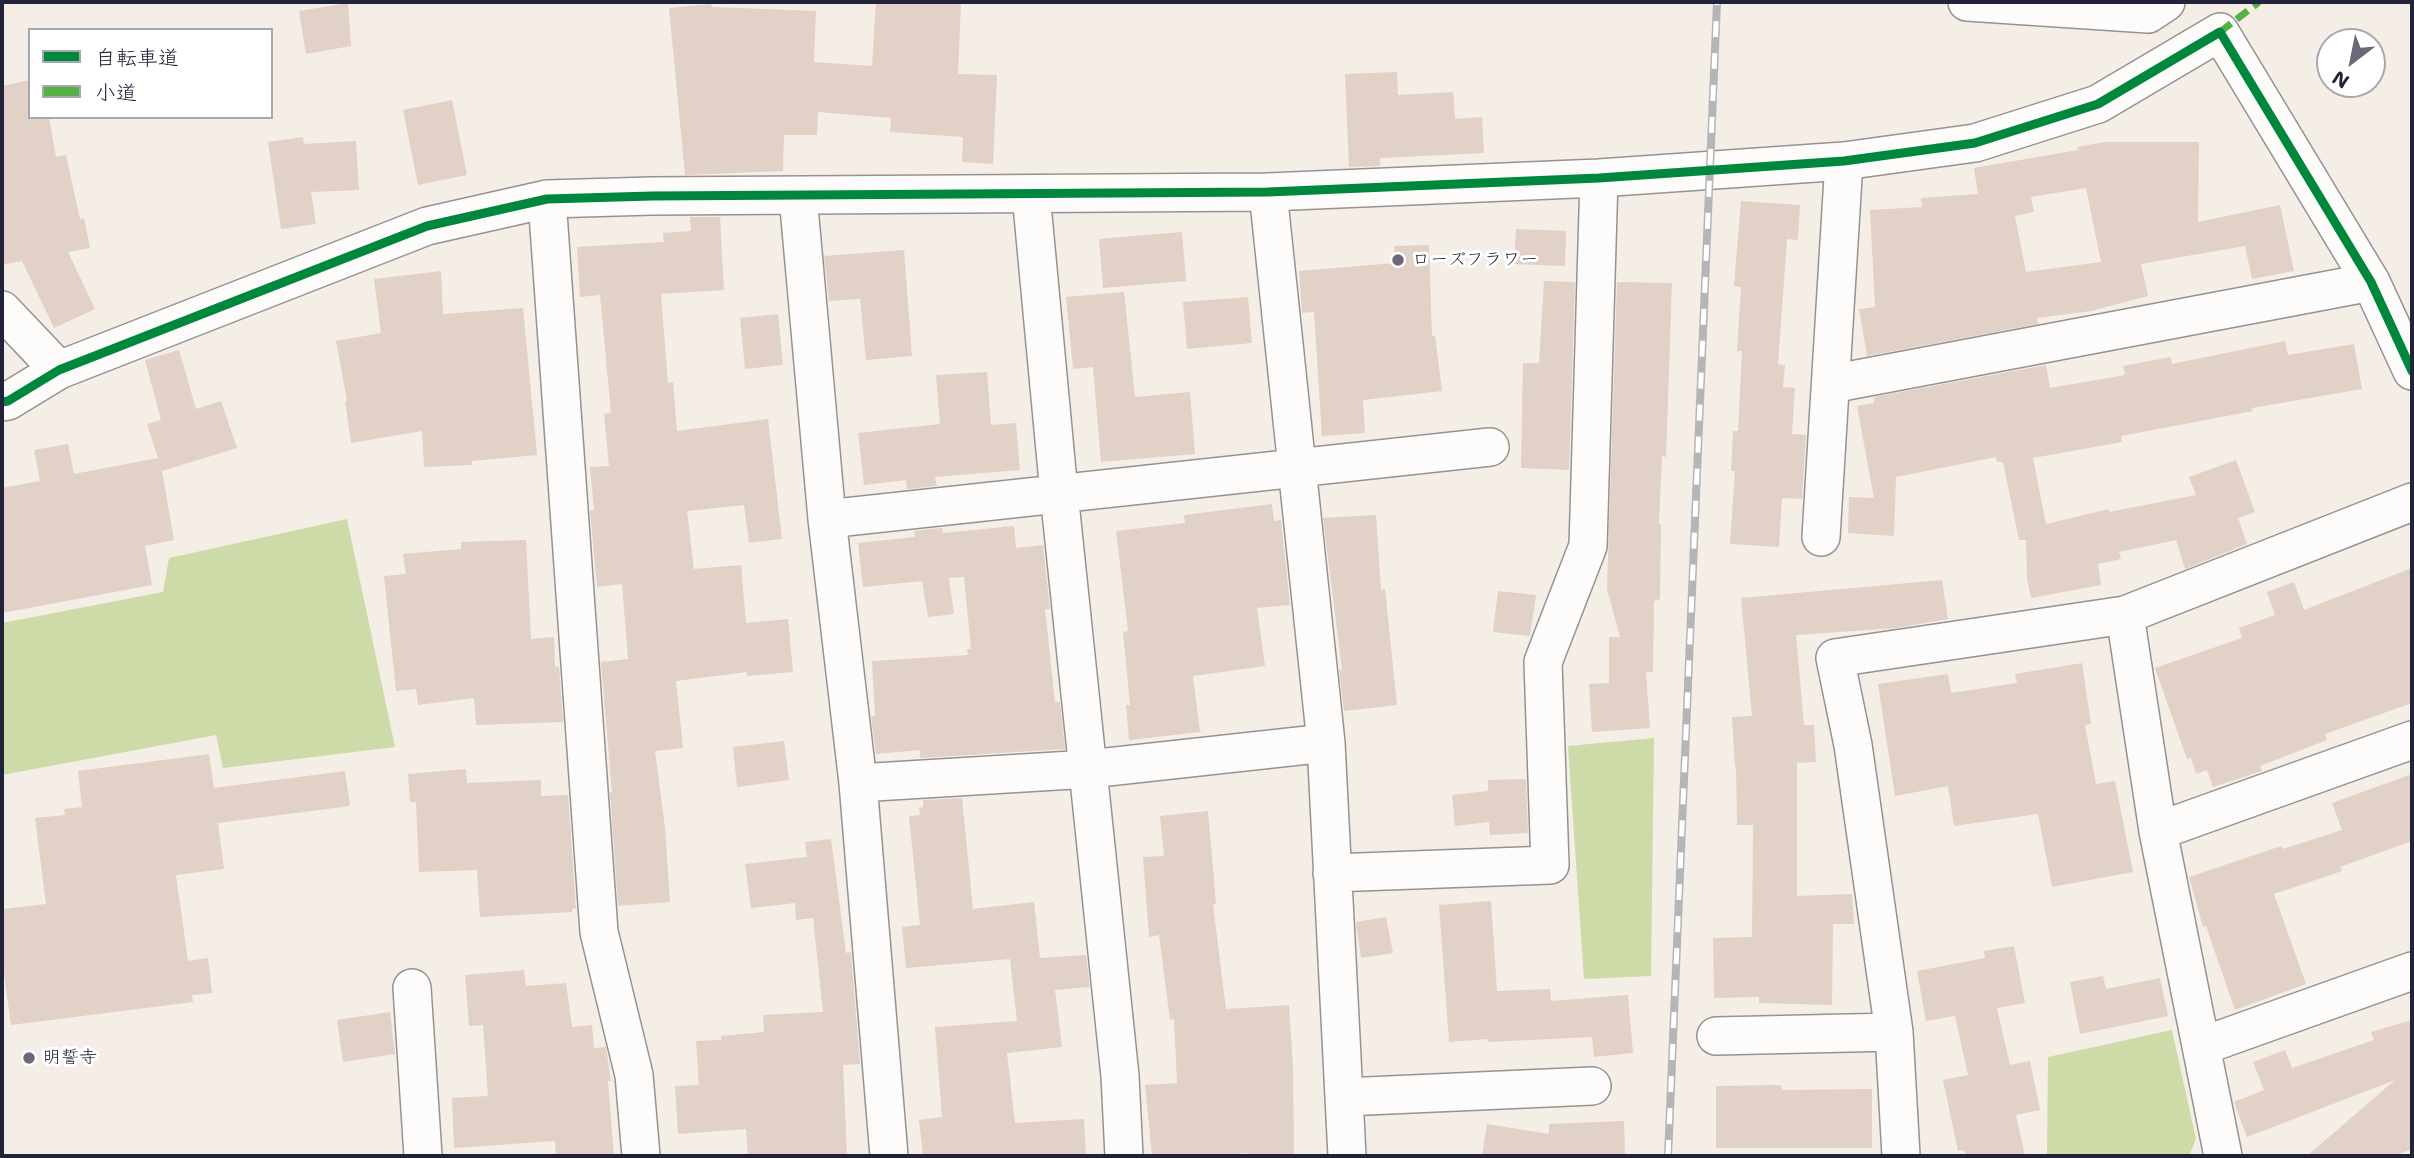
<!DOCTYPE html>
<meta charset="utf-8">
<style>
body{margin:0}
#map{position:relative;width:2414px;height:1158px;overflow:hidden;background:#f4eee7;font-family:"Shantell Sans","Klee One",sans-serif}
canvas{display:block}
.frame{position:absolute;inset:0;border:4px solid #22223b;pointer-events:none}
.legend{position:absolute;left:28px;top:28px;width:245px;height:91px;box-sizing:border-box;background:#fff;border:2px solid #a7a7b1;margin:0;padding:9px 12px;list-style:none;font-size:21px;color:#22223b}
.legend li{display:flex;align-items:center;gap:14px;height:35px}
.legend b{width:35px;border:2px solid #a7a7b1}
.north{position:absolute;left:2316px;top:28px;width:70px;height:70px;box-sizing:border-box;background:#fff;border:2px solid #a7a7b1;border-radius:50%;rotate:212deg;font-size:19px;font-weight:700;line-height:28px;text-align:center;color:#22223b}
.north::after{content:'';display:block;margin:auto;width:24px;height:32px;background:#6c6977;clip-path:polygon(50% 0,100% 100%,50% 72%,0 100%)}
</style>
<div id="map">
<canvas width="2414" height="1158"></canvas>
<div class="frame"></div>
<ul class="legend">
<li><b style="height:9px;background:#00873e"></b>自転車道</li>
<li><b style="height:9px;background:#55b146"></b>小道</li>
</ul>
<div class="north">N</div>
</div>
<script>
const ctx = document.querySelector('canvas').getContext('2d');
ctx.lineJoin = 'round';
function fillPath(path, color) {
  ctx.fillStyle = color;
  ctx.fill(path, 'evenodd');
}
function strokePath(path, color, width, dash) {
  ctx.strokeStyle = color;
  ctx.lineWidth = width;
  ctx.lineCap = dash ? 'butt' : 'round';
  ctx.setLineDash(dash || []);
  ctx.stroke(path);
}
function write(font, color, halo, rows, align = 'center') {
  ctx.font = font + ' "Shantell Sans","Klee One",sans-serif';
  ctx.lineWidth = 6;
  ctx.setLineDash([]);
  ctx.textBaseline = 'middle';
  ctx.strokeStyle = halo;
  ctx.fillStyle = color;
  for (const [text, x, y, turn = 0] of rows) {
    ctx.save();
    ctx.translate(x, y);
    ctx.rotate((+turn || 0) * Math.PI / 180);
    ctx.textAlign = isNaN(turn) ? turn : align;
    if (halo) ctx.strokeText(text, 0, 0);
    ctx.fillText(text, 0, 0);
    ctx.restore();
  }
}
fillPath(new Path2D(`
 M347,519l48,228 -172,21 -7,-33 -214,40v-152l161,-31 6,-34z
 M1654,738l-3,238 -67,3 -16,-233z
 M2172,1030l24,109 -7,17h-142l1,-99z`), '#ccdba7');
fillPath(new Path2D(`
 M876,2h85l-3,72 39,1 -4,89 -31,-2 1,-25 -73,-5 1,-14 -73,-6 -1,23h-33l-1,36 -98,4 -16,-167 42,-4 1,3 104,4 -2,51 58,4z
 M348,3l3,43 -45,8 -7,-43z
 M1397,72l1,23 55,-3 2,27 27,-2 2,36 -104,5v8l-31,1 -4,-93z
 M30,80v37h19l7,40 10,-2 14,64 4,-1 6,30 -22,4 27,57 -41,19 -32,-67 -20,4v-179z
 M452,100l15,75 -49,10 -15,-75z
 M303,137l1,7 52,-3 3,49 -48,2 5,32 -35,5 -13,-87z
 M2105,142h94l-1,80 82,-17 14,66 -42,8 -7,-33 -104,18 7,32 -57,15 -54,7 1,6 -171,32 -8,-47 16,-2 -5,-97 52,-3 -1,-9 57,-4 -4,-26 104,-18 -1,-3zM2086,188l15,74 -75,10 -11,-56 19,-4 -3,-15z
 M1741,201l59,4 -2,35 -11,-1 -9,125 7,1 -2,22 12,1 -3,46 14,1 -4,64 -20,-1 -3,49 -49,-3 5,-73h-4l2,-40h5l4,-80h-5l4,-64 -7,-1z
 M690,217h30l4,73 -63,4 7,89 5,-1 4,49 91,-12 14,120 -33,4 -5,-38 -57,6 7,58 47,-4 5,58 42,-4 5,53 -46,4v-4l-71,9 7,67 -28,3 10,77 5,74 -52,4 -8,-114h2l-11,-130 27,-3 -6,-75 -25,3 -7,-76 4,-1 -4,-43 19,-1 -5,-52 7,-1 -11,-118 -20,2 -3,-50 87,-5 -1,-9 28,-2z
 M1516,229l50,2 -1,35 -51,-2z
 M1182,232l4,49 -83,7 -4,-49z
 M1429,245l3,91h3l7,55 -79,9 2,33 -43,3 -8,-124 -12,1 -3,-42 96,-8 -1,-17z
 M904,250l8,106 -46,4 -6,-61 -31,2 -5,-45z
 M441,271l2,43 80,-6 14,147 -65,6v4l-48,2 -2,-36 -71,12 -6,-42h2l-11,-60 45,-8 -7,-54z
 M1544,281l31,1 -6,188 -48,-2 2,-105h16z
 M1617,282l55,1 -6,174 -4,-1 -3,68h2l-1,75 -6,2 -1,71h-7l4,56 -58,4 -3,-48 20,-1v-46h11l-13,-48z
 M1124,292l11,105 55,-5 5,62 -94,8 -8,-95 -20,2 -7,-72z
 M1248,297l4,46 -65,6 -4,-47z
 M778,314l5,51 -38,4 -5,-51z
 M2285,341l3,14 66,-11 8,45 -110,19 1,3 -21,4 -111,21 1,6 -89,16 13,66 63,-15v3l87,-17 -7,-18 47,-17 19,52 -17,6 9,26 -62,25 -9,-29 -57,12 2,7 -23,5 3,21 -70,13 -4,-20 -1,-38h-7l-16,-78h-6l-1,-5 -100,20 -2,59 -46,-3 1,-36 25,1 -17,-92 17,-3v-6l172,-32 4,23 75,-13 -2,-9 48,-9 1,7z
 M179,350l17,59 25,-8 16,47 -75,23 12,69 -29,6 7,39 -150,28v-125l38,-7 -6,-31 34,-6 6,30 84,-16 -11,-34 14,-4 -16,-60z
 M987,372l4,53 25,-2 4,47 -85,7 2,9 -30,3 -1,-9 -42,5 -6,-52 82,-9 -4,-49z
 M1272,504l2,17 7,-1 9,85 -33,3 8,58 -72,10 7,56 -71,8 -3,-35h4l-7,-73 5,-1 -12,-100 69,-8 -1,-8z
 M1376,515l5,75 4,-1 12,116 -53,6 -5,-41h3l-19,-152z
 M1014,526l2,22 27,-3 7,64h-5l10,93h5l5,47 -145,9v-8l-44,4 -5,-38h4l-3,-55 96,-6 -1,-6h4l-7,-72 -15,1 5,36 -26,3 -6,-36 -59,6 -5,-44 57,-6 -1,-6 28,-3 1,5z
 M526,540l5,99 23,-2 1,30 4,-1 4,56 -87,3 -2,-27 -56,7 -2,-16 -20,2 -12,-115 22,-2 -3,-20 58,-5v-7z
 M2412,568v135l-87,31 2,6 -67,26 2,5 -49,16 -6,-17 -11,4 -5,-16 -4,1 -32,-91 87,-30 -3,-10 36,-13 -8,-23 27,-10 10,28z
 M1942,580l6,39 -52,9 -100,7 8,90h10l2,37 -19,1v133l55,-2 2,30h-21l-1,81 -73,-2v-6l-45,1 -1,-60 39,-1 1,-112h-16l-1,-58h-1l-3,-50 20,-1 -11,-118z
 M1498,591l38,4 -6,41 -37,-4z
 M2082,663l9,61 -6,1 11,59 19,-3 18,91 -81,15 -14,-73 -84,12 -6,-40 -53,10 -17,-112 70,-10 3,19 66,-10 -2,-9z
 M784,741l5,39 -52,7 -4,-40z
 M209,754l5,34 131,-17 5,35 -132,17 6,46 -48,6 12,86 20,-3 4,35 -20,2 1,7 -182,23 -9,-66v-50l44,-5 -11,-86 30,-3 -1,-6 18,-2 -4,-36z
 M466,769l1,14 74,-3v16l27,-1 8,113 -4,1v3l-92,5 -3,-47 -58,2 -3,-70h-6l-2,-28z
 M2412,774v67l-72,26 2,4 -68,23 32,90 -71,26 -29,-84 -3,1 -14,-50 92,-31 2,3 59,-19 -10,-27z
 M1526,779l2,54 -38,2 -1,-13 -34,4 -3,-31 36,-4v-11z
 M962,798l11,111 61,-7 6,56 46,-3 4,32 -35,3 7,57 -55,6 8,70 69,-4 2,37h-163l-4,-36 23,-3 -7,-90 82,-6 -7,-62 -104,9 -4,-41 18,-2 -11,-109 11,-1 -1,-7 4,-1v-7z
 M1208,811l8,93h-3l13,105 63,-4 4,62 1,89h-47v-3l-35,3h-60l-7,-71 32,-2 -3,-64 -4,1 -11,-85 -10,2 -6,-80 21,-1 -4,-40z
 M831,839l15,114 5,-1 9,112 -17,1 4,91h-99l-2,-27 -68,5 -3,-48 24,-1 -3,-44 25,-1v-4l43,-4 -1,-17 60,-3 -10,-94 -17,2 -1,-17 -44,5 -6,-44 62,-7 -2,-15z
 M1491,901l6,90 53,-2 1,12 77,-6 5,58 -39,4 -2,-20 -104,5v-3l-39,3 -10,-137z
 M1386,917l7,36 -32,5 -5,-36z
 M2014,946l11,57 -28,5 13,57 20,-4 10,49 -24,5 9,41h-59l-2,-6 -6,1 -15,-71 25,-5 -13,-59 -29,5 -9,-50 68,-13 -1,-7z
 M524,970l2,16 40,-3 6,44 20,-2 2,23 12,-1 5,34h-3l6,75h-58l-1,-15 -101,7 -2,-50 36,-2 -5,-71 -14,1 -4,-51z
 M2103,976l3,13 54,-11 8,38 -88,18 -10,-52z
 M390,1012l5,42 -52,8 -6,-42z
 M2412,1020v129l-18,7h-87l88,-76 -148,57 -13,-35 30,-12 -11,-28 32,-12 7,18 82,-28 -3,-8z
 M1781,1085l1,5 90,-1v59h-156v-62z
 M1624,1121l1,35h-143l5,-32 62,10v-10z`), '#e1d1c7');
const street = new Path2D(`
 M1967,2l181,12 18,-12
 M1268,192l58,551 21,413
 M1031,194l28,299 61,583 4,80
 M798,196l29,323 31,264 31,373
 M547,199l52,733 35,143 7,81
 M2,310l57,60
 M1831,384l540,-102
 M2,402l6,-1 51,-31 368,-144 120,-27 105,-3 616,-4 331,-14 245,-17 131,-18 123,-39 122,-72 151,250 41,89
 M827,519l663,-72
 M1821,537l23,-376
 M2125,615l33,216 65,325
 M858,783l231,-14 237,-26
 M2158,831l254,-91
 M1332,873l218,-8 -7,-203 45,-116 11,-368
 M412,988l11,168
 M1716,1036l178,-4
 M2202,1046l210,-75
 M1344,1097l248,-11
 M1901,1156l-7,-124 -41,-287 -18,-87 290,-43 287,-113`);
strokePath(street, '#959293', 40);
strokePath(street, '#fdfcfb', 37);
const rail = new Path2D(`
 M1668,1156l49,-1154`);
strokePath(rail, '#b5b4b7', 8);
strokePath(rail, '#fff', 5, [16]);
strokePath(new Path2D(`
 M2220,32l39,-30`), '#55b146', 7, [14, 7]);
strokePath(new Path2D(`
 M2,402l6,-1 51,-31 368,-144 120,-27 105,-3 616,-4 331,-14 245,-17 131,-18 123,-39 122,-72 151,250 41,89`), '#00873e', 9);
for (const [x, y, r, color] of [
 [1398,260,7,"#6c6977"],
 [29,1058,7,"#6c6977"]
]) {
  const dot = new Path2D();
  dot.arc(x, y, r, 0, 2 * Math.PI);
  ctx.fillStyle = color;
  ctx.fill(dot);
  strokePath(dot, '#fff', 2.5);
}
write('18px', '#22223b', '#fff', [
 ["ローズフラワー",1412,260],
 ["明誓寺",43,1058]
], 'left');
</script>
